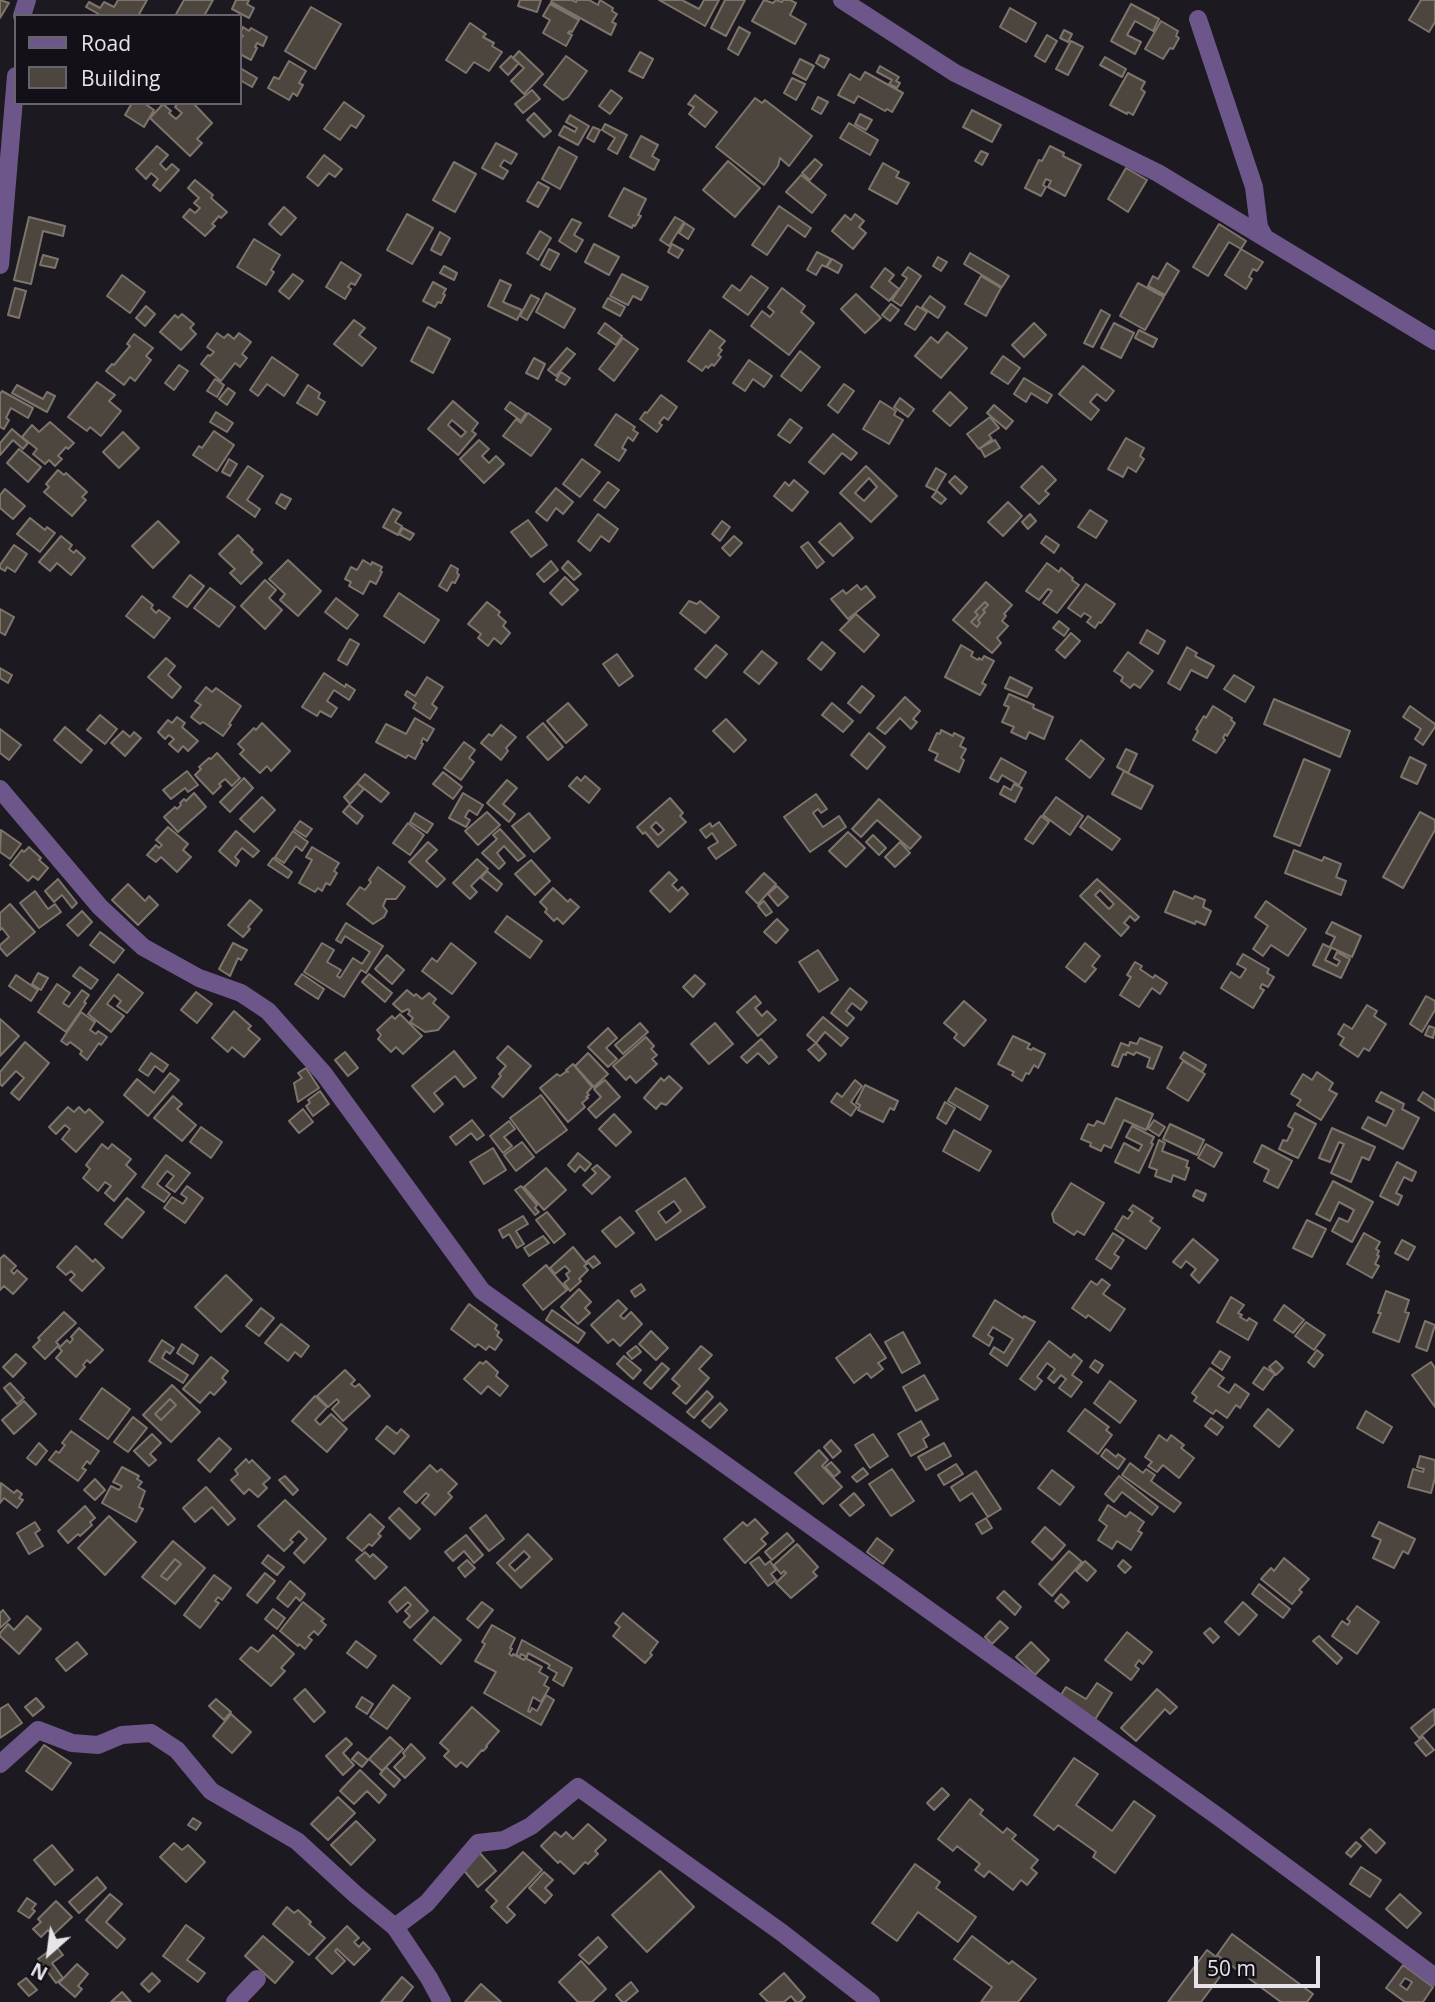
<!DOCTYPE html>
<style>
body{margin:0}
#map{position:relative;width:1435px;height:2002px;overflow:hidden;background:#1d1921;font-family:"Open Sans",sans-serif}
canvas{display:block}
.legend{position:absolute;left:14px;top:14px;width:228px;height:91px;box-sizing:border-box;background:#131018;border:2px solid #67646c;margin:0;padding:9px 12px;list-style:none;font-size:21px;color:#e6e3e9}
.legend li{display:flex;align-items:center;gap:14px;height:35px}
.legend b{width:35px;border:2px solid #67646c}
.north{position:absolute;left:14px;top:1918px;width:70px;height:70px;-webkit-text-stroke:5px #131018;paint-order:stroke;rotate:208deg;font-size:19px;font-weight:700;line-height:28px;text-align:center;color:#e6e3e9}
.north::after{content:'';display:block;margin:auto;width:24px;height:32px;background:#e6e3e9;clip-path:polygon(50% 0,100% 100%,50% 72%,0 100%)}
.scale{position:absolute;left:1194px;top:1956px;width:126px;height:32px;box-sizing:border-box;border:4px solid #e6e3e9;border-top:0;padding-left:9px;font-size:21px;line-height:24px;white-space:nowrap;color:#e6e3e9;-webkit-text-stroke:5px #131018;paint-order:stroke}
</style>
<div id="map">
<canvas width="1435" height="2002"></canvas>
<ul class="legend">
<li><b style="height:9px;background:#6d5689"></b>Road</li>
<li><b style="height:19px;background:#4d463e"></b>Building</li>
</ul>
<div class="north">N</div>
<div class="scale">50 m</div>
</div>
<script>
const ctx = document.querySelector('canvas').getContext('2d');
ctx.lineJoin = 'round';
function fillPath(path, color) {
  ctx.fillStyle = color;
  ctx.fill(path, 'evenodd');
}
function strokePath(path, color, width, dash) {
  ctx.strokeStyle = color;
  ctx.lineWidth = width;
  ctx.lineCap = dash ? 'butt' : 'round';
  ctx.setLineDash(dash || []);
  ctx.stroke(path);
}
const building = new Path2D(`
 M0,0l9,3 -9,15z
 M118,0h29l-9,16h-36l-16,-9 3,-5 11,6 4,-6 10,5z
 M184,0h29l-9,16h-29z
 M236,0h13l-2,4 7,4 -5,10 -17,-9z
 M520,0h21l-4,12 -19,-6z
 M552,0h20l4,2 1,-2h12l9,5 2,-5 13,8 -1,3 5,3 -5,8 4,2 -5,11 -60,-33z
 M659,0h23l17,9 5,-9h15l-14,26z
 M725,0h20l-19,36 -15,-8z
 M764,0l9,3 3,-3 6,2 1,-2h7l6,3 -6,12 16,9 -11,20 -43,-23z
 M1421,0h14v22l-6,10 -20,-12z
 M550,4l29,16 -7,12 -2,-1 -2,2 4,2 -6,11 -23,-13 7,-13 -7,-4z
 M1131,4l28,15 -6,12 -18,-10 -8,14 14,7 -6,12 -24,-13z
 M311,7l30,17 -26,45 -30,-18z
 M1010,8l26,15 -10,19 -26,-15z
 M1161,21l17,10 -2,5 3,2 -6,11 -3,-1 -7,11 -18,-10z
 M470,23l16,11 -3,3 11,6 -2,3 10,6 -13,19 -15,-9 -8,11 -20,-13z
 M243,27l6,4 2,-3 16,9 -4,9 -6,-3 -2,4 2,1 -6,12 -11,-6v-16l3,-2 -3,-3z
 M739,27l11,6 -12,22 -10,-6z
 M1064,30l8,4 -4,8 -8,-4z
 M1047,35l10,6 -12,21 -10,-6z
 M1071,41l12,6 -15,28 -12,-6z
 M519,51l24,23 -19,20 -13,-13 13,-13 -11,-10z
 M640,52l13,7 -10,19 -14,-7z
 M820,55l9,4 -5,9 -8,-5z
 M511,56l8,7 -11,12 -8,-8z
 M566,56l21,15 -19,26 -5,3 -19,-15z
 M1105,57l21,12 -4,8 -22,-12z
 M800,59l14,7 -8,14 -13,-7z
 M289,61l17,10 -7,12 4,2 -6,11 -4,-3 -4,7 -21,-12 6,-11 5,2z
 M880,66l19,11 -3,4 4,2 -3,5 -8,-4 3,-4 -15,-8z
 M240,68l17,10 -5,9 -12,-7z
 M865,72l38,21 -11,19 -5,-3 -2,2 -27,-15 -4,7 -16,-8 12,-21 10,6z
 M1128,73l17,9 -4,7 4,3 -12,23 -5,-3 -1,2 -17,-9z
 M792,78l13,6 -9,16 -12,-7z
 M532,90l8,9 -17,14 -8,-9z
 M611,90l11,8 -12,16 -11,-8z
 M695,95l22,17 -12,15 -16,-13 5,-7 -6,-3z
 M818,97l10,5 -7,12 -9,-5z
 M755,98l7,5 3,-3 47,36 -23,30 -9,-8 -2,8 -14,19 -48,-38z
 M344,102l20,14 -8,12 -5,-3 -11,15 -16,-11z
 M132,103h12l10,7 -10,17 -19,-12z
 M178,103h15l19,20 -15,16 5,4 -12,13 -40,-38 13,-14 8,7 -2,2 7,6 6,-6 -7,-6z
 M972,110l29,15 -9,17 -29,-15z
 M534,113l17,18 -7,6 -17,-17z
 M860,114l12,6 -6,10 -11,-6z
 M570,115l19,11 -11,19 -19,-10 5,-9 11,6 2,-4 -11,-6z
 M849,123l29,17 -8,15 -30,-17z
 M605,124l22,11 -10,19 -9,-5 7,-11 -13,-8z
 M593,127l7,3 -6,12 -7,-4z
 M641,136l17,9 -6,11 7,4 -5,10 -24,-13z
 M496,143l21,11 -6,10 -7,-4 -4,6 8,5 -5,8 -21,-11z
 M157,146l11,9 -8,9 6,6 6,-6 7,6 -19,21 -7,-6 5,-6 -7,-6 -5,6 -10,-10z
 M1050,146l14,7 -1,3 18,9 -16,31 -17,-9 3,-6 -5,-2 -3,6 3,2 -5,9 -16,-8 14,-28 3,1z
 M559,147l18,10 -17,32 -18,-10z
 M981,151l7,3 -6,11 -7,-4z
 M324,155l18,14 -7,8 -6,-4 -11,13 -11,-9z
 M815,159l7,6 -12,15 -8,-7z
 M728,161l32,27 -25,29 -32,-27z
 M454,162l22,12 -21,38 -22,-12z
 M883,163l16,9 -3,5 13,6 -12,21 -28,-15z
 M1126,168l21,12 -19,32 -20,-13z
 M801,175l25,20 -14,18 -26,-21z
 M195,180l18,15 -2,3 16,14 -6,6 -2,-2 -7,8 3,2 -10,10 -22,-19 7,-8 5,4 5,-5 -6,-5 5,-5 -11,-10z
 M538,182l11,6 -11,19 -11,-6z
 M624,188l22,11 -8,16 3,1 -6,10 -2,-1 -1,3 -23,-12z
 M779,206l32,22 -6,9 -17,-12 -21,30 -15,-10z
 M284,207l12,11 -15,17 -12,-11z
 M407,214l26,14 -21,36 -25,-14z
 M855,214l9,7 -5,6 7,6 -13,16 -21,-18 13,-16 6,5z
 M29,217l36,9 -2,10 -20,-5 -12,53 -17,-4z
 M675,217l9,5 -15,24 -9,-6z
 M572,219l9,4 -7,12 9,5 -7,12 -17,-11z
 M685,223l9,6 -6,10 -9,-6z
 M1219,224l27,17 -5,8 -12,-7 -21,34 -15,-9z
 M540,231l11,7 -13,22 -11,-7z
 M440,232l10,6 -9,17 -10,-5z
 M254,239l26,16 -9,15 3,2 -8,13 -29,-18z
 M594,244l25,13 -10,18 -24,-13z
 M672,244l11,6 -5,8 -10,-6z
 M549,249l10,5 -9,16 -9,-5z
 M1241,249l22,13 -6,9 -4,-2 -4,8 3,2 -6,10 -21,-14z
 M817,252l14,7 -5,8 -4,-2 -6,10 -9,-5z
 M970,253l39,23 -7,11 -38,-23z
 M43,255l15,4 -3,9 -15,-3z
 M938,257l9,5 -6,9 -8,-5z
 M832,259l10,6 -4,8 -11,-6z
 M341,262l20,13 -6,10 -4,-2 -3,4 3,2 -6,10 -19,-12z
 M1167,263l12,8 -14,24 -17,-9 5,-10 5,3z
 M444,266l13,7 -3,7 -14,-7z
 M908,267l13,9 -20,30 -9,-6 15,-22 -5,-3z
 M885,268l9,7 -5,6 10,8 -10,12 -18,-14z
 M293,274l10,7 -14,18 -10,-8z
 M622,274l26,13 -7,13 -8,-4 -5,9 -18,-9z
 M122,275l23,17 -15,21 -23,-17z
 M751,276l17,12 -20,27 -25,-18 9,-12 8,6z
 M981,276l20,12 -15,28 -21,-12z
 M500,280l11,5 -8,17 19,8 -5,10 -29,-14z
 M433,282l13,7 -3,5 2,1 -4,8 -3,-1 -3,5 -12,-6z
 M1138,283l26,14 -19,33 -25,-14z
 M15,288l11,3 -7,27 -11,-3z
 M782,288l23,18 -4,6 13,11 -25,32 -38,-29 11,-15 8,6 4,-5 -6,-5z
 M546,293l29,16 -11,19 -28,-16z
 M856,294l25,24 -16,15 -24,-24z
 M531,295l8,4 -12,21 -7,-4z
 M930,296l15,11 -7,11 -16,-11z
 M608,298l17,9 -5,9 -17,-9z
 M891,304l8,6 -9,11 -8,-6z
 M146,306l9,8 -10,12 -9,-8z
 M917,306l10,6 -12,18 -10,-6z
 M1101,310l9,5 -17,32 -9,-4z
 M182,314l12,10 -4,4 6,6 -15,16 -21,-18 15,-17 3,3z
 M354,320l11,8 -6,7 17,13 -14,18 -28,-22z
 M605,323l17,13 -6,9 -18,-12z
 M1034,323l12,12 -22,22 -12,-12z
 M1114,323l20,10 -13,25 -20,-10z
 M428,327l22,12 -17,34 -22,-12z
 M710,330l15,11 -6,7 3,2 -4,5 3,2 -7,9 -2,-2 -4,4 -2,-2 -4,5 -14,-10z
 M1139,330l18,9 -4,8 -18,-9z
 M947,332l20,16 -26,30 -26,-22 16,-19 7,6z
 M217,333l7,5 4,-4 6,5 5,-6 12,9 -9,12 5,4 -7,9 -5,-4 -14,18 -20,-17 7,-9 2,1 4,-4 -7,-5z
 M134,334l19,14 -7,8 5,4 -16,21 -5,-4 -6,8 -18,-14 6,-7 2,1 16,-19 -3,-2z
 M623,338l15,11 -24,32 -15,-12z
 M567,348l8,6 -19,22 -8,-6z
 M800,351l20,16 -19,24 -20,-15z
 M1003,356l17,12 -12,16 -17,-11z
 M272,357l26,18 -14,21 -17,-12 -9,12 -8,-6z
 M534,358l11,6 -7,15 -12,-6z
 M749,360l23,16 -8,11 -11,-8 -8,12 -12,-8z
 M179,365l9,6 -14,19 -9,-7z
 M1083,366l31,25 -8,10 -9,-7 -7,8 9,8 -8,10 -32,-26z
 M561,372l9,6 -5,7 -9,-5z
 M1024,378l28,17 -5,8 -16,-10 -5,9 -12,-8z
 M215,379l9,6 -7,12 -10,-6z
 M97,382l18,13 -6,6 12,10 -20,25 -11,-9 -3,4 -19,-14z
 M844,384l10,7 -16,22 -10,-8z
 M17,385l26,14 4,-7 8,4 -8,16 -35,-19z
 M308,385l12,8 -2,5 7,4 -8,13 -20,-12z
 M228,388l7,5 -8,12 -8,-6z
 M2,391l31,17 -5,10 -17,-10 -5,10 3,2 -5,9 -4,-2v-33z
 M950,392l17,16 -17,18 -17,-15z
 M661,395l16,12 -9,13 -4,-3 -5,6 3,2 -5,7 -17,-13 5,-7 2,1z
 M900,398l14,11 -6,8 -14,-10z
 M453,401l25,22 -6,8 4,3 -18,21 -30,-26zM452,420l14,12 -5,5 -13,-12z
 M880,401l16,10 -2,4 9,5 -14,24 -26,-15z
 M510,402l16,11 -5,8 -16,-12z
 M994,405l19,16 -7,8 -19,-16z
 M216,412l17,11 -6,9 -17,-10z
 M528,413l23,16 -20,27 -28,-20 13,-17 5,4z
 M616,414l19,13 -2,3 5,3 -5,8 -5,-4 -6,11 4,2 -7,11 -24,-16z
 M990,417l9,11 -10,7 3,4 -13,10 -12,-15z
 M790,419l12,9 -12,15 -12,-8z
 M50,422l24,21 -6,6 -2,-2 -8,9 4,3 -7,7 -6,-6 -4,4 -12,-10 4,-5 -15,-12 10,-12 7,7z
 M12,429l16,14 -5,6 -10,-9 -13,15v-12z
 M214,431l20,14 -17,26 -24,-16 6,-9 3,2z
 M123,432l16,16 -20,20 -16,-16z
 M833,434l24,19 -6,7 -9,-7 -18,21 -15,-12z
 M1126,438l18,10 -4,8 4,3 -8,13 -8,-5 -5,10 -15,-8z
 M479,440l10,9 -7,7 7,7 7,-7 8,8 -20,19 -24,-24z
 M995,440l5,8 -15,9 -5,-9z
 M19,449l22,18 -13,15 -21,-19z
 M229,459l8,5 -7,12 -8,-4z
 M582,459l18,13 -20,25 -17,-13z
 M248,466l15,10 -16,24 13,9 -5,8 -28,-20z
 M866,466l31,30 -26,26 -31,-29zM869,478l8,9 -13,14 -9,-8z
 M1042,466l14,14 -11,11 4,3 -10,10 -18,-17z
 M936,468l10,6 -10,17 -10,-5z
 M58,470l6,5 2,-2 21,19 -5,5 4,3 -14,16 -28,-24 5,-5 -3,-3z
 M955,476l12,11 -6,7 -12,-12z
 M794,480l14,12 -16,19 -18,-15 11,-14 4,4z
 M608,482l11,8 -14,18 -11,-8z
 M556,488l17,14 -10,12 -7,-6 -9,13 -11,-9z
 M5,489l20,17 -12,13 -13,-11v-13z
 M937,491l9,8 -5,5 -9,-7z
 M281,494l10,5 -6,10 -9,-6z
 M1008,502l14,14 -19,20 -15,-14z
 M393,509l8,4 -6,9 7,4 -4,9 -15,-8z
 M1090,510l17,11 -11,17 -18,-11z
 M598,514l20,15 -9,13 -8,-6 -11,15 -12,-10z
 M1030,514l6,7 -8,8 -6,-7z
 M30,518l15,12 2,-3 8,6 -15,19 -23,-18z
 M528,520l19,25 -16,12 -20,-25z
 M158,521l21,21 -26,26 -21,-22z
 M722,521l8,6 -10,14 -8,-7z
 M840,523l13,15 -20,18 -14,-14z
 M403,528l11,6 -4,6 -11,-6z
 M238,535l15,15 -2,2 11,11 -21,21 -11,-11 5,-4 -16,-15z
 M61,536l11,9 -3,4 5,4 2,-3 9,8 -14,17 -14,-12 -7,8 -11,-9z
 M734,536l8,7 -12,13 -8,-8z
 M1046,536l13,9 -5,8 -13,-10z
 M808,542l16,20 -7,6 -16,-21z
 M14,545l13,9 -12,18 -8,-5 -2,4 -5,-3v-3z
 M288,560l33,31 -23,25 -18,-16 5,-6 -16,-15z
 M363,560l8,5 1,-3 10,5 -2,4 2,1 -6,12 -6,-3 -7,13 -14,-8 2,-4 -6,-3 6,-12 6,3z
 M551,561l7,9 -14,12 -7,-8z
 M568,561l13,13 -7,6 -12,-12z
 M1047,563l12,9 2,-4 12,10 -1,2 7,5 -22,28 -14,-10 9,-12 -4,-2 -9,11 -13,-9z
 M451,565l7,4 -1,4 2,2 -4,8 -3,-1 -5,9 -8,-5z
 M190,575l14,11 -17,21 -14,-10z
 M565,577l13,13 -16,15 -12,-12z
 M265,580l11,10 -7,8 13,12 -17,19 -24,-23z
 M986,582l26,23 -8,9 2,2 -4,5 6,5 -11,12 4,5 -9,10 -39,-33zM985,602l3,3 -5,5 2,2 -7,8 2,3 -3,4 -6,-5 7,-7 -3,-3z
 M1086,584l29,20 -14,19 -2,-1 -4,6 -8,-6 4,-5 -7,-4 -3,4 -13,-9z
 M857,585l4,5 5,-4 9,11 -27,22 -17,-20 12,-9 3,4z
 M210,588l25,19 -16,20 -25,-19z
 M399,593l40,27 -15,23 -40,-27z
 M142,596l11,9 -2,3 5,5 3,-3 11,8 -16,20 -28,-22z
 M336,598l22,17 -11,14 -22,-17z
 M689,601l8,3 3,-3 19,16 -14,16 -25,-20z
 M487,602l13,10 -2,3 8,7 -3,4 7,7 -9,11 -7,-6 -6,8 -10,-8 3,-4 -13,-10z
 M985,602l3,3 -5,5 2,2 -7,8 2,3 -3,4 -6,-5 7,-7 -3,-3z
 M0,609l14,8 -9,18 -5,-3z
 M856,614l23,21 -15,17 -24,-22z
 M1059,621l10,8 -5,7 -11,-8z
 M1147,630l18,11 -7,13 -18,-11z
 M1071,633l9,8 -15,17 -9,-8z
 M350,639l9,5 -12,21 -9,-5z
 M822,642l13,11 -14,17 -13,-11z
 M716,645l11,9 -21,24 -11,-9z
 M961,645l12,7 -2,4 7,4 1,-2 3,2 2,-4 10,5 -12,22 4,2 -6,10 -35,-18z
 M1187,647l10,6 -2,3 19,10 -7,12 -16,-8 -11,20 -12,-7z
 M762,651l15,12 -18,21 -15,-12z
 M1128,652l25,19 -13,17 -6,-4 -4,4 -9,-7 2,-4 -9,-6z
 M617,654l16,22 -14,10 -16,-22z
 M166,658l9,8 -7,9 13,12 -9,11 -24,-21z
 M0,668l12,7 -4,8 -8,-5z
 M324,673l21,14 1,-3 9,6 -6,10 -15,-10 -7,11 10,7 -6,9 -11,-6 -3,5 -15,-9z
 M1234,675l20,12 -9,15 -21,-13z
 M427,677l16,10 -11,17 5,4 -7,11 -17,-11 3,-5 -11,-8 2,-4 8,5z
 M1010,677l22,11 -5,9 -22,-9z
 M862,686l12,10 -14,17 -12,-10z
 M206,687l6,5 4,-4 25,18 -12,18 2,1 -8,11 -20,-14 -3,2 -9,-7 10,-12 -6,-4z
 M1009,694l25,11 -1,3 20,9 -9,22 -15,-7 -3,7 -15,-7 3,-5 -12,-5 7,-15 -5,-2z
 M905,697l15,14 -7,8 4,3 -6,7 -11,-11 -15,16 -8,-6z
 M1274,699l76,32 -10,26 -76,-33z
 M568,703l19,22 -21,18 -19,-22z
 M832,703l21,18 -10,11 -21,-17z
 M1213,706l19,12 -1,2 4,3 -8,13 -2,-2 -2,4 2,2 -9,13 -23,-13 5,-9 -2,-2 8,-13 2,2z
 M1410,706l25,18v3l-12,18 -8,-6 6,-10 -18,-12z
 M100,715l17,14 -12,15 -18,-14z
 M177,717l8,6 -3,4 16,14 -10,10 -5,-5 -5,6 -9,-8 5,-5 -5,-4 -4,4 -7,-7 10,-12 4,3z
 M415,718l19,11 -7,12 -4,-3 -2,5 2,1 -8,15 -7,-4 -2,3 -30,-16 10,-18 20,10z
 M726,719l20,21 -12,12 -21,-21z
 M262,723l28,28 -19,20 -4,-5 -7,7 -20,-19 4,-4 -6,-6 16,-16 2,2z
 M543,723l20,24 -15,13 -21,-23z
 M501,725l15,12 -10,11 2,3 -7,9 -20,-17 8,-9 3,2z
 M65,727l27,23 -11,13 -27,-23z
 M0,729l21,16 -12,15 -9,-7z
 M941,730l12,6 1,-3 10,5 -4,8 6,3 -5,9 3,2 -5,12 -24,-12 3,-6 -9,-4 8,-17 3,1z
 M123,731l7,6 4,-5 7,6 -16,18 -14,-13z
 M869,733l16,14 -18,22 -16,-14z
 M1081,740l23,19 -14,19 -24,-19z
 M464,742l11,8 -6,8 5,4 -13,18 -17,-12z
 M1126,749l11,5 -9,19 -11,-6z
 M217,753l23,25 -8,8 -7,-7 -6,5 2,2 -8,8 -18,-19 6,-6 -2,-2 10,-9 2,1z
 M1410,757l16,8 -9,19 -16,-7z
 M1001,758l25,14 -7,13 -17,-10 -4,7 -8,-4z
 M1304,759l26,11 -30,76 -26,-10z
 M187,771l11,14 -10,7 -3,-4 -14,11 -8,-9z
 M1124,771l29,15 -12,23 -29,-15z
 M443,772l19,15 -9,12 -20,-15z
 M365,774l24,19 -8,9 -24,-19z
 M585,776l15,13 -11,14 -20,-17 8,-9 4,4z
 M244,778l9,10 -23,24 -10,-10z
 M507,780l10,8 -14,16 12,10 -6,8 -22,-19z
 M357,783l7,6 -14,15 -6,-7z
 M1014,784l8,4 -7,14 -15,-8 4,-8 7,4z
 M194,793l12,14 -28,25 -14,-15 11,-10 2,2 4,-4 -1,-2 4,-4 2,2z
 M463,793l20,12 -6,10 -8,-5 -4,7 5,3 -4,7 -17,-9z
 M816,794l11,15 -6,4 -3,-4 -5,4 10,14 16,-11 7,11 -36,25 -26,-35z
 M262,797l13,13 -21,22 -14,-13z
 M1056,797l27,19 -13,19 -27,-20z
 M670,798l13,15 -3,3 6,6 -28,25 -13,-15 -2,2 -6,-7zM656,822l8,8 -6,5 -7,-8z
 M879,799l42,38 -11,12 -33,-29 -16,17 -9,-8z
 M349,805l14,11 -6,8 -14,-12z
 M487,812l13,13 -22,20 -13,-14z
 M1420,812l15,8v10l-32,58 -20,-11z
 M415,813l18,11 -6,9 -17,-11z
 M529,813l21,25 -16,14 -22,-26z
 M1041,816l8,6 -16,22 -8,-5z
 M1088,816l32,23 -8,11 -32,-23z
 M300,821l12,8 -6,8 -12,-8z
 M719,822l17,23 -20,14 -8,-11 10,-6 -6,-9 -6,5 -6,-8 10,-7 2,4z
 M408,823l16,12 -14,20 -17,-12z
 M168,827l20,17 -5,6 8,7 -14,15 -16,-15 -5,5 -9,-7 9,-10 3,3 3,-3 -6,-5z
 M500,829l25,27 -7,5 -14,-15 -7,7 8,10 -6,6 -17,-16 15,-14 -4,-4z
 M1,830l20,14 -11,15 -10,-7z
 M236,831l23,20 -6,6 -11,-9 -7,9 4,4 -3,5 -17,-15z
 M293,831l15,11 -6,9 -6,-5 -12,17 -9,-6z
 M848,832l17,16 -19,19 -17,-16z
 M873,835l13,13 -7,7 -13,-13z
 M428,842l9,8 -11,11 19,18 -8,8 -28,-25z
 M900,842l10,11 -15,14 -10,-10z
 M29,847l12,11 -2,2 9,8 -10,12 -5,-4 -5,5 -18,-16 12,-15 2,2z
 M312,847l27,16 -5,8 3,2 -7,12 -4,-2 -4,8 -4,-3 -3,4 -16,-9 13,-23 -6,-3z
 M1294,850l28,11 2,-4 17,7 -5,13 10,4 -5,14 -56,-22z
 M273,858l19,14 -4,6 -20,-13z
 M477,859l11,10 -17,17 6,6 -7,7 -17,-16z
 M531,860l19,21 -15,14 -20,-21z
 M378,867l27,20 -9,12h-10l-3,7 4,5 -3,6 -11,7 -26,-20 13,-17 5,3 6,-8 -2,-2z
 M487,871l15,13 -5,7 -16,-13z
 M669,872l8,8 -5,5 6,6 4,-4 6,7 -18,18 -20,-21z
 M764,873l12,11 -18,20 -12,-12z
 M58,879l19,24 -5,5 -10,-13 -8,7 -9,-11z
 M1097,879l42,38 -4,4 -5,-5 -6,7 5,4 -8,9 -41,-40zM1100,890l14,14 -5,5 -14,-14z
 M128,884l17,17 4,-5 9,9 -20,20 -26,-25z
 M777,886l11,11 -10,9 -10,-12z
 M553,888l15,14 2,-3 9,8 -16,17 -6,-6 -3,3 -9,-9 2,-3 -7,-7z
 M35,891l13,18 7,-5 6,8 -22,16 -19,-25z
 M1174,891l19,8 2,-3 10,4 -2,7 8,4 -6,14 -9,-4 -1,3 -30,-12z
 M250,900l12,10 -14,17 2,2 -7,8 -15,-12z
 M764,901l8,11 -6,4 -8,-10z
 M1266,901l40,28 -18,27 -17,-11 -8,11 -10,-7 15,-23 -13,-9z
 M10,904l25,28 -28,24 -7,-8v-3l9,-8 -7,-9 -2,2v-17z
 M82,911l10,11 -14,14 -11,-11z
 M507,916l35,25 -12,17 -35,-26z
 M777,919l11,11 -12,13 -12,-11z
 M1332,922l29,14 -9,21 -22,-10 5,-10 -9,-4z
 M346,923l37,23 -17,27 -5,-3 -17,27 -40,-25 18,-29 12,7 -7,12 14,8 -4,6 3,2 13,-20 9,6 8,-12 -25,-16 -4,7 -5,-3z
 M100,932l24,18 -10,13 -24,-18z
 M233,943l14,7 -6,10 -3,-2 -8,18 -11,-7z
 M451,943l25,20 -24,31 -30,-23 10,-13 5,4z
 M1085,943l15,13 -8,10 4,3 -11,13 -19,-15z
 M1323,944l8,4 -6,12 12,6 3,-5 -6,-3 3,-6 13,7 -9,19 -28,-13z
 M818,950l20,30 -19,12 -20,-30z
 M1243,954l26,15 -2,4 7,4 -6,10 -6,-3 -2,4 4,2 -11,18 -32,-20 10,-16 9,6 6,-9 -9,-5z
 M387,955l17,15 -12,14 -17,-15z
 M1135,962l7,4 -2,3 13,9 2,-3 12,8 -7,11 -8,-6 -13,19 -19,-12 11,-18 -4,-2z
 M80,967l18,13 -7,9 -18,-13z
 M38,973l10,5 -7,12 -9,-6z
 M118,974l25,19 -16,20 -10,-7 4,-5 -7,-6 -7,9 17,12 -13,16 -23,-18z
 M302,974l22,15 -6,10 -23,-15z
 M369,974l23,19 -7,9 -23,-20z
 M16,975l22,15 -7,11 -22,-15z
 M695,975l10,9 -12,13 -10,-10z
 M57,984l13,9 -7,10 6,4 13,-17 7,5 -5,7 2,1 -20,29 -28,-20z
 M850,988l17,14 -6,8 -9,-7 -6,8 8,7 -7,8 -16,-13z
 M407,990l7,6 2,-2 6,5 7,-6 7,6 -3,4 16,14 -11,13 -13,2 -15,-10 3,-4 -5,-4 2,-3 -2,-2 -6,3 -9,-8z
 M196,992l16,12 -15,19 -16,-13z
 M755,996l6,7 -6,5 7,8 5,-5 9,9 -18,16 -21,-24z
 M1426,996l9,5v9l-13,22 -12,-8z
 M964,1001l22,19 -22,26 -10,-8 3,-4 -13,-11z
 M1367,1005l10,6 -3,5 12,8 -17,27 -5,-3 -6,9 -18,-12 4,-7 -6,-4 6,-10 8,5z
 M234,1011l17,15 -3,3 12,10 -16,18 -12,-10 -4,5 -16,-14z
 M81,1012l14,10 -5,8 6,4 2,-3 9,6 -6,8 -2,-2 -12,17 -7,-6 2,-3 -12,-9 -3,3 -6,-4z
 M400,1014l22,22 -19,18 -7,-7 -5,5 -13,-13 3,-4 -4,-5 15,-14 3,3z
 M823,1017l25,21 -7,8 -16,-14 -9,11 -9,-8z
 M0,1019l19,17 -19,20z
 M640,1023l8,9 -25,22 -8,-9z
 M715,1023l18,21 -24,20 -18,-20z
 M1429,1026l6,2 -2,10 -8,-3z
 M608,1028l9,10 -11,10 11,11 -9,8 -20,-20z
 M1013,1036l17,8 -3,4 4,2 2,-2 12,6 -7,14 -4,-3 -5,9 -3,-1 -4,8 -10,-6 2,-3 -16,-8z
 M646,1037l8,9 -3,3 6,6 -5,4 5,5 -21,19 -6,-7 -4,4 -13,-14z
 M1140,1038l22,9 -9,22 -6,-2 3,-9 -14,-6 -2,3 -7,-3 -1,3 -3,-1 -5,13 -6,-2 9,-22 8,3 1,-4 7,2z
 M761,1039l16,18 -8,7 -11,-11 -11,10 -6,-6z
 M25,1042l24,21 -30,37 -8,-7 13,-15 -8,-7 -14,15 -2,-2v-12z
 M816,1043l10,11 -7,7 -11,-11z
 M508,1046l23,20 -28,31 -11,-10 9,-11 -2,-2 7,-8 -9,-8z
 M454,1051l22,27 -12,9 -9,-11 -21,17 9,11 -9,8 -22,-26z
 M345,1052l13,16 -10,8 -13,-16z
 M1184,1052l22,13 -4,7 -22,-14z
 M151,1053l17,12 -5,7 -8,-6 -7,10 -9,-6z
 M588,1053l20,21 -14,13 -19,-21z
 M1183,1061l22,13 -17,27 -21,-13z
 M573,1064l19,23 -5,6 2,2 -3,2 2,1 -6,5 3,4 -17,15 -28,-34 17,-14 3,2 7,-5 1,1 -2,-2z
 M306,1068l13,20 -21,14 -4,-19 8,-5 -4,-5z
 M1317,1072l16,11 -4,7 8,4 -16,26 -24,-15 4,-5 -10,-6 12,-20 9,6z
 M170,1073l9,7 -31,36 -24,-21 13,-16 17,14z
 M669,1076l13,12 -16,17 -5,-2 -5,6 -12,-11 17,-20 3,3z
 M605,1080l15,17 -24,21 -8,-9 13,-12 -7,-8z
 M855,1080l7,6 -11,16 6,5 -6,9 -20,-14 6,-9 5,4z
 M865,1085l33,16 -4,9 -4,-2 -7,14 -25,-12 2,-5 -4,-2z
 M956,1088l32,18 -8,14 -32,-19z
 M320,1091l9,13 -16,12 -7,-10 4,-3 -2,-3z
 M1381,1092l23,12 -2,5 17,9 -16,31 -41,-21 6,-11 18,9 8,-16 -18,-9z
 M1423,1092l12,8v11l-17,-11z
 M541,1095l26,35 -31,23 -26,-35z
 M173,1096l9,8 -5,5 19,16 -14,16 -28,-23z
 M1116,1098l37,16 -7,16 -22,-10 -13,28 -7,-3 -3,6 -11,-5 1,-3 -10,-4 7,-15 6,2 3,-5 7,3z
 M945,1102l10,6 -9,16 -9,-6z
 M68,1107l6,5 5,-5 6,6 4,-4 14,13 -27,30 -14,-13 8,-10 -5,-4 -9,9 -7,-7z
 M303,1109l10,13 -14,11 -10,-12z
 M1295,1113l21,11 -18,34 -19,-9 4,-9 4,1 6,-12 -5,-3z
 M614,1114l17,18 -15,14 -17,-17z
 M472,1120l12,15 -7,5 -6,-7 -15,12 -6,-8z
 M1154,1120l11,7 -6,9 -11,-7z
 M509,1121l6,8 -11,8 8,9 -9,7 -13,-17z
 M1170,1124l34,16 -7,15 -34,-16z
 M1132,1126l22,11 -3,6 2,1 -14,29 -24,-11 9,-19 15,8 3,-6 -16,-8z
 M201,1127l21,15 -11,16 -21,-16z
 M1332,1128l43,19 -6,13 -7,-3 -11,25 -20,-9 13,-29 -5,-2 -9,20 -11,-4z
 M954,1130l37,21 -12,20 -36,-20z
 M1159,1140l6,3 -3,8 26,10 -2,6 3,1 -4,12 -12,-5 -2,7 -16,-6 2,-6 -8,-3z
 M522,1142l12,15 -18,14 -12,-16z
 M102,1144l6,5 4,-5 19,15 -5,6 10,9 -22,27 -9,-8 6,-7 -6,-4 -7,9 -15,-13 7,-9 -4,-4z
 M1206,1144l16,9 -8,14 -16,-9z
 M1262,1145l30,16 -14,27 -14,-7 5,-11 -15,-8z
 M493,1148l13,22 -22,14 -14,-22z
 M578,1153l13,11 -6,7 -5,-5 -5,6 -7,-7z
 M166,1155l24,18 -15,19 -9,-6 8,-10 -7,-5 -10,13 13,10 -6,8 -22,-15z
 M1397,1162l19,10 -4,9 -8,-4 -8,16 6,3 -4,9 -18,-9z
 M597,1165l13,12 -18,17 -9,-9 13,-12 -4,-4z
 M546,1168l20,22 -22,20 -20,-23z
 M685,1178l20,29 -49,33 -20,-29zM674,1201l7,10 -15,12 -8,-11z
 M1333,1181l40,21 -21,40 -20,-11 7,-13 9,4 6,-12 -15,-8 -9,19 -14,-7z
 M1071,1183l33,20 -20,32 -7,-4 -3,4 -20,-13 -2,-8z
 M187,1186l16,12 -18,25 -21,-15 8,-11 11,7 4,-6 -6,-4z
 M521,1186l16,19 -2,3 4,4 -4,3 -20,-25z
 M1196,1190l10,4 -3,7 -10,-5z
 M127,1198l17,14 -22,26 -17,-14z
 M1133,1205l20,13 -3,3 10,7 -14,21 -31,-20 8,-13 5,3 5,-7 -4,-2z
 M547,1212l18,22 -11,9 -18,-23z
 M523,1216l5,8 -12,7 8,13 -7,4 -8,-14 -6,4 -4,-8z
 M620,1217l14,16 -18,14 -14,-16z
 M1307,1220l19,9 -14,28 -19,-9z
 M1113,1233l11,7 -10,14 5,3 -8,12 -15,-10z
 M1364,1233l16,9 -4,7 3,2 -2,4 2,1 -4,8 4,2 -7,12 -25,-14z
 M543,1236l6,7 -20,13 -5,-8z
 M1193,1239l25,21 -19,23 -8,-8 5,-6 -10,-8 -5,7 -8,-6z
 M1402,1240l13,7 -7,13 -13,-7z
 M76,1246l17,16 2,-3 9,9 -22,23 -12,-11 5,-5 -4,-4 -5,4 -9,-8z
 M573,1247l14,17 -3,2 4,4 -9,9 2,2 -11,10 -6,-8 5,-4 -3,-5 4,-3 -5,-5 -10,8 -5,-6z
 M4,1255l12,11 -5,5 3,3 3,-4 10,9 -14,15 -9,-8 -4,4v-31z
 M594,1256l6,7 -7,5 -6,-7z
 M546,1265l21,25 -24,20 -20,-25z
 M226,1275l26,25 -31,32 -26,-25z
 M1102,1279l8,6 -7,9 22,15 -15,22 -22,-16 -2,3 -14,-10 19,-27 6,4z
 M641,1284l4,6 -10,7 -4,-6z
 M579,1289l12,13 -6,6 5,5 -12,11 -17,-17z
 M1386,1291l23,9 -4,12 4,1 -10,29 -26,-10 8,-19h-3z
 M1231,1297l13,8 -6,8 4,2 -2,2 7,4 2,-3 8,5 -9,17 -31,-18z
 M618,1300l9,9 -7,7 4,3 7,-7 11,12 -22,22 -7,-7 -5,4 -17,-18z
 M995,1300l28,18 1,-2 11,6 -28,44 -17,-12 4,-7 10,6 9,-14 -20,-12 -5,8 5,3 -4,8 -16,-10z
 M469,1304l28,21 -2,4 4,3 -2,4 5,4 -7,10 -6,-4 -3,4 -8,-6 -3,3 -24,-18z
 M1284,1305l20,15 -11,13 -19,-13z
 M261,1308l13,10 -15,18 -13,-10z
 M552,1310l33,23 -7,10 -32,-23z
 M64,1312l12,11 -20,19 3,3 -14,14 -12,-12 7,-7 -2,-2z
 M1425,1321l10,4 -8,26 -11,-4z
 M1306,1322l19,13 -11,15 -19,-14z
 M281,1324l28,22 -8,11 -6,-5 -7,9 -23,-18z
 M79,1328l24,22 -13,13 -3,-3 -4,5 2,2 -9,10 -20,-19 6,-7 -3,-3 8,-8 3,3 3,-4 -2,-2z
 M651,1331l17,17 -12,12 -17,-16z
 M903,1332l17,31 -18,10 -17,-31z
 M870,1334l16,24 -8,5 5,6 -12,9 -4,-5 -13,10 -18,-25z
 M162,1340l12,8 -4,6 -4,-3 -4,7 26,17 -5,8 -34,-22z
 M1049,1341l22,17 3,-4 8,7 -10,14 10,7 -11,15 -12,-9 7,-9 -5,-4 -7,8 -6,-5 7,-9 -8,-6 -10,14 5,4 -7,9 -15,-11z
 M182,1344l16,11 -5,9 -16,-11z
 M636,1346l5,6 -9,7 -5,-6z
 M701,1346l11,9 -13,14 10,9 -23,26 -13,-11 7,-7 -8,-7z
 M1317,1350l6,5 -9,12 -6,-5z
 M1220,1351l10,6 -8,13 -10,-7z
 M16,1354l10,9 -13,14 -10,-10z
 M624,1356l17,14 -8,9 -16,-15z
 M211,1357l17,14 -6,7 4,4 -12,13 -4,-3 -10,11 -17,-14z
 M1095,1360l8,5 -5,8 -8,-6z
 M486,1361l12,11 -2,4 12,10 -8,10 -12,-10 -7,8 -17,-15 16,-17 3,2z
 M1276,1361l7,7 -7,7 -7,-8z
 M1431,1362l4,6v39l-23,-32z
 M662,1363l7,6 -18,20 -7,-6z
 M1264,1367l11,7 -12,16 -10,-7z
 M1210,1368l14,10 -6,8 11,7 6,-9 14,10 -9,14 -4,-3 -9,13 -11,-8 -3,4 -19,-13 3,-4 -5,-4z
 M345,1370l10,10 -4,4 4,3 4,-3 11,12 -27,25 -11,-12 7,-7 -2,-3 -9,8 -11,-11z
 M924,1375l14,24 -22,12 -13,-24z
 M1110,1381l26,20 -16,22 -26,-20z
 M10,1383l14,15 -7,6 -13,-16z
 M172,1385l28,27 -29,30 -28,-27zM170,1399l6,6 -15,15 -6,-6z
 M102,1388l28,21 -22,30 -28,-20z
 M707,1391l6,6 -19,21 -7,-6z
 M315,1396l12,11 -12,13 5,5 11,-11 16,15 -20,23 -35,-31z
 M170,1399l6,6 -15,15 -6,-6z
 M24,1401l12,13 -22,20 -12,-14z
 M720,1403l7,7 -17,18 -8,-7z
 M1085,1409l24,18 -3,3 6,5 -14,19 -30,-23z
 M1268,1409l25,21 -14,17 -25,-21z
 M1366,1411l26,16 -9,16 -26,-15z
 M133,1417l14,11 -19,24 -14,-10z
 M1211,1418l12,9 -6,8 -12,-9z
 M921,1421l8,14 -6,4 4,8 -16,9 -13,-22z
 M387,1426l10,8 4,-5 8,7 -15,18 -18,-15z
 M71,1431l28,20 -9,13 -3,-3 -5,7 4,2 -8,11 -29,-21 7,-9 3,2 6,-8 -3,-2z
 M152,1434l9,9 -11,11 6,6 -7,6 -15,-15z
 M873,1434l15,22 -18,12 -15,-23z
 M1159,1435l8,6 4,-6 13,10 -3,3 13,10 -15,20 -16,-13 -6,7 -9,-6 4,-4 -7,-5z
 M219,1438l12,11 -21,23 -12,-12z
 M831,1440l10,11 -8,7 -9,-11z
 M39,1443l8,8 -11,14 -9,-7z
 M944,1443l7,13 -25,14 -8,-13z
 M1106,1449l10,8 2,-3 7,5 -7,10 -17,-13z
 M819,1450l9,10 -6,6 20,21 -19,17 -28,-31z
 M1420,1456l15,4v18l-4,15 -23,-6 5,-18 10,3 1,-3 -7,-2z
 M246,1459l3,4 3,-3 18,18 -7,6 4,4 -9,9 -9,-8 -5,5 -13,-14 7,-6 -3,-4z
 M831,1462l9,10 -6,5 -9,-10z
 M1130,1463l13,10 3,-4 9,6 -4,6 30,22 -7,9 -52,-37z
 M956,1464l7,10 -19,11 -6,-10z
 M430,1465l7,7 4,-3 16,15 -9,9 4,4 -17,18 -13,-12 7,-8 -3,-2 -10,10 -12,-11z
 M122,1467l17,9 -2,3 5,3 -4,5 7,4 -6,16 4,2 -7,13 -34,-19 9,-17 8,4 3,-4 -9,-4z
 M863,1468l5,6 -11,8 -5,-5z
 M892,1469l22,32 -23,15 -22,-32z
 M1052,1470l22,17 -14,18 -22,-17z
 M976,1471l25,38 -13,8 -16,-24 -12,8 -9,-14z
 M285,1476l13,14 -5,5 -14,-15z
 M1119,1476l39,31 -6,8 -30,-23 -8,10 -9,-8z
 M95,1479l10,11 -10,10 -11,-10z
 M1,1483l13,10 3,-3 5,4 -3,4 4,2 -6,8 -13,-10 -4,5z
 M206,1487l29,32 -7,6 -16,-18 -17,15 -12,-14z
 M854,1493l10,12 -14,11 -10,-11z
 M285,1500l41,39 -22,24 -10,-10 13,-14 -8,-8 -9,9 3,2 -9,9 -26,-25z
 M1108,1505l18,12 4,-5 14,10 -6,9 4,2 -11,17 -14,-9 -5,8 -14,-9 9,-14 -8,-6z
 M85,1506l10,12 -5,4 2,3 -12,11 -2,-2 -10,9 -10,-12z
 M399,1508l21,21 -10,10 -21,-21z
 M370,1514l14,13 -6,7 3,2 -9,10 -3,-2 -7,7 -15,-13z
 M486,1515l18,24 -15,12 -19,-23z
 M109,1516l27,26 -31,33 -27,-27z
 M986,1518l6,10 -10,6 -6,-10z
 M755,1519l13,14 -7,6 5,5 -21,19 -21,-24 19,-17 4,4z
 M35,1522l5,8 -5,3 8,13 -14,8 -12,-21z
 M1379,1522l36,17 -7,15 -5,-3 -9,17 -21,-10 8,-18 -9,-4z
 M1045,1527l20,18 -13,15 -20,-18z
 M787,1533l7,8 -22,19 -7,-8z
 M528,1534l24,25 -31,29 -24,-25zM524,1551l6,6 -15,14 -6,-6z
 M466,1535l17,20 -9,8 -10,-12 -11,10 -8,-9z
 M877,1538l16,12 -10,14 -16,-12z
 M173,1541l32,27 -30,36 -33,-27zM175,1559l6,5 -14,16 -6,-4z
 M797,1544l21,23 -5,5 4,4 -26,22 -15,-15 10,-10 -2,-2 -3,3 -7,-9z
 M1069,1551l13,11 -30,34 -13,-12z
 M365,1552l5,5 3,-3 14,13 -12,12 -19,-19z
 M268,1555l16,12 -7,8 -15,-12z
 M759,1557l6,8 5,-4 6,9 -5,4 5,6 -8,6 -18,-23z
 M1284,1558l25,21 -10,11 3,2 -10,12 -31,-25 10,-11 3,3z
 M175,1559l6,5 -14,16 -6,-4z
 M467,1560l8,8 -10,9 -7,-9z
 M1123,1560l8,7 -6,6 -7,-7z
 M1085,1561l11,10 -9,10 -11,-10z
 M265,1573l10,8 -18,22 -10,-8z
 M214,1575l17,13 -9,12 -4,-3 -3,4 4,2 -19,25 -16,-13z
 M290,1581l15,13 -5,7 -4,-4 -8,10 -11,-9z
 M1259,1584l31,25 -7,9 -31,-24z
 M405,1587l23,24 -18,17 -6,-6 6,-6 -5,-5 6,-6 -3,-3 -11,10 -8,-10z
 M1004,1591l17,16 -6,8 -18,-17z
 M1061,1594l8,8 -6,6 -8,-7z
 M303,1602l21,17 -3,2 5,4 -8,10 -4,-4 -6,6 4,3 -7,9 -6,-5 -1,2 -18,-15z
 M482,1602l11,8 -15,18 -11,-9z
 M1243,1602l14,13 -18,20 -14,-13z
 M1357,1606l22,16 -22,32 -25,-18 10,-15 6,4 2,-4 -3,-2z
 M273,1609l12,9 -8,11 -12,-10z
 M3,1610l7,9 -10,9v-15z
 M623,1613l35,29 -8,11 2,2 -7,8 -32,-27 7,-9 -5,-4z
 M27,1616l14,13 -22,25 -19,-18v-3l8,-9 6,6z
 M434,1617l27,23 -20,24 -27,-24z
 M1000,1621l8,7 -16,16 -7,-7z
 M492,1625l23,13 -5,10 2,1 -3,5 3,2 1,-2 11,6 1,-2 17,9 -3,5 9,5 -4,8 5,3 -8,14 -8,-5 -5,14 2,1 2,-4 5,3 9,-16 8,5 -13,25 -57,-32 12,-21 -21,-11 10,-17 -3,-2z
 M1210,1628l9,9 -6,6 -9,-10z
 M1127,1632l25,20 -9,12 -4,-4 -4,6 4,3 -8,11 -26,-20z
 M273,1635l21,19 -13,14 4,3 -14,15 -31,-27 11,-12 7,5z
 M1319,1636l23,22 -5,6 -24,-23z
 M522,1640l50,28 -9,18 -10,-6 4,-7 -9,-5 2,-3 -22,-12 -1,4 -6,-3 -1,3 -4,-2z
 M356,1641l20,15 -9,12 -20,-15z
 M77,1642l10,12 -21,17 -10,-12z
 M1031,1642l18,18 -14,15 -19,-18z
 M1097,1683l15,10 -18,28 -35,-23 7,-11 20,12z
 M393,1685l17,13 -23,31 -17,-12z
 M305,1689l20,23 -11,10 -20,-23z
 M1157,1689l20,18 -7,7 -5,-5 -29,32 -15,-13z
 M362,1697l11,7 -6,10 -11,-7z
 M36,1698l8,9 -11,9 -8,-9z
 M216,1699l15,13 -7,8 -15,-14z
 M8,1704l14,19 -22,15v-29z
 M472,1707l27,24 -13,15 1,1 -4,4 -1,-1 -15,17 -6,-5 -5,5 -12,-11 5,-5 -9,-8z
 M1434,1709l1,15 -16,14 -8,-10z
 M231,1714l20,18 -19,21 -19,-17z
 M390,1737l13,12 -21,22 -13,-12z
 M1423,1737l11,13 -8,6 -11,-13z
 M346,1738l6,6 -9,9 11,12 -11,10 -17,-19z
 M411,1744l14,14 -20,20 -11,-11 11,-11 -2,-3z
 M44,1745l27,18 -19,27 -26,-19z
 M358,1752l10,8 -6,7 -10,-8z
 M1074,1758l24,16 -22,31 36,26 22,-30 21,15 -40,57 -22,-16 3,-5 -38,-27 -4,5 -20,-15z
 M386,1767l14,13 -6,7 -14,-13z
 M360,1770l26,25 -7,8 -12,-12 -13,13 -14,-13z
 M942,1788l7,7 -15,15 -7,-7z
 M338,1797l17,16 -27,27 -17,-16z
 M970,1799l13,11 -3,4 23,19 4,-5 9,7 -4,4 26,21 -7,8 6,5 -10,12 -6,-5 -8,10 -24,-19 -5,6 -9,-7 5,-6 -23,-18 -4,5 -15,-12z
 M193,1818l8,5 -5,7 -8,-5z
 M356,1821l19,19 -24,25 -20,-20z
 M588,1824l18,16 -11,11 3,3 -10,10 -3,-2 -11,12 -14,-13 -2,2 -17,-17 14,-14 6,5 5,-5 7,7z
 M1370,1829l15,14 -9,10 -15,-15z
 M1356,1842l5,4 -10,11 -5,-4z
 M174,1843l8,7 6,-5 17,17 -19,20 -26,-25z
 M52,1845l21,25 -18,15 -21,-25z
 M478,1851l18,20 -18,16 -18,-21z
 M523,1852l19,18 -35,37 8,8 -8,8 -16,-16 6,-6 -11,-11z
 M915,1864l25,18 -4,6 40,29 -18,25 -40,-30 -21,29 -25,-18z
 M1361,1867l20,13 -11,17 -20,-13z
 M660,1871l34,36 -47,45 -35,-37z
 M544,1872l9,8 -8,8 7,7 -7,8 -16,-15z
 M97,1877l9,11 -27,25 -10,-11z
 M110,1894l12,10 -16,18 19,17 -8,9 -31,-28z
 M1400,1894l21,19 -14,15 -21,-19z
 M27,1898l9,6 -4,5 3,2 -6,7 -11,-7z
 M56,1901l16,16 -19,18 -5,-5 -7,7 -8,-8 8,-7 -3,-3z
 M287,1907l7,6 4,-3 13,12 -2,2 16,14 -16,17 -36,-31z
 M186,1925l18,13 -17,22 18,13 -7,9 -35,-26z
 M347,1926l12,12 -5,4 5,5 4,-5 7,7 -16,16 -17,-16 -2,2 10,10 -13,13 -16,-16z
 M1232,1934l81,60 -6,8h-26l-64,-47z
 M263,1936l30,26 -18,21 -30,-27z
 M972,1936l37,28 3,-3 24,18 -18,23h-37l11,-15 -38,-28z
 M598,1937l9,10 -18,17 -10,-9z
 M56,1946l7,9 -11,8 11,15 -7,5 -18,-24z
 M1207,1950l21,16 -27,36h-33z
 M581,1961l25,28 -14,13h-14l-19,-20z
 M77,1964l11,10 -10,12 4,3 -7,8 -16,-14z
 M1403,1965l30,22 -10,15h-18l-19,-14zM1405,1978l7,4 -5,8 -7,-5z
 M152,1973l8,8 -11,11 -8,-8z
 M784,1973l21,24 -5,5h-4l-5,-6 -7,6h-16l-8,-8z
 M402,1977l11,10 -12,15h-20z
 M26,1978l11,12 -8,6 -11,-12z
 M631,1982l7,9 -13,11h-3l-6,-7z
 M481,1984l20,18h-36z
 M122,1992l9,10h-20z`);
fillPath(building, '#4d463e');
strokePath(building, '#7d756c', 2);
strokePath(new Path2D(`
 M842,0l113,73 203,100 277,168
 M22,16l5,-16
 M1198,19l56,168 5,40 6,11
 M0,265l16,-189
 M0,789l100,118 43,40 56,31 42,15 27,18 56,63 158,217 738,527 215,159
 M0,1764l38,-34 34,13 26,2 24,-10 29,-2 26,17 34,41 86,50 59,54 39,32 34,51 13,24
 M395,1927l32,-24 51,-60 26,-3 27,-14 47,-39 203,145 90,70
 M235,2002l22,-23`), '#6d5689', 18);
</script>
